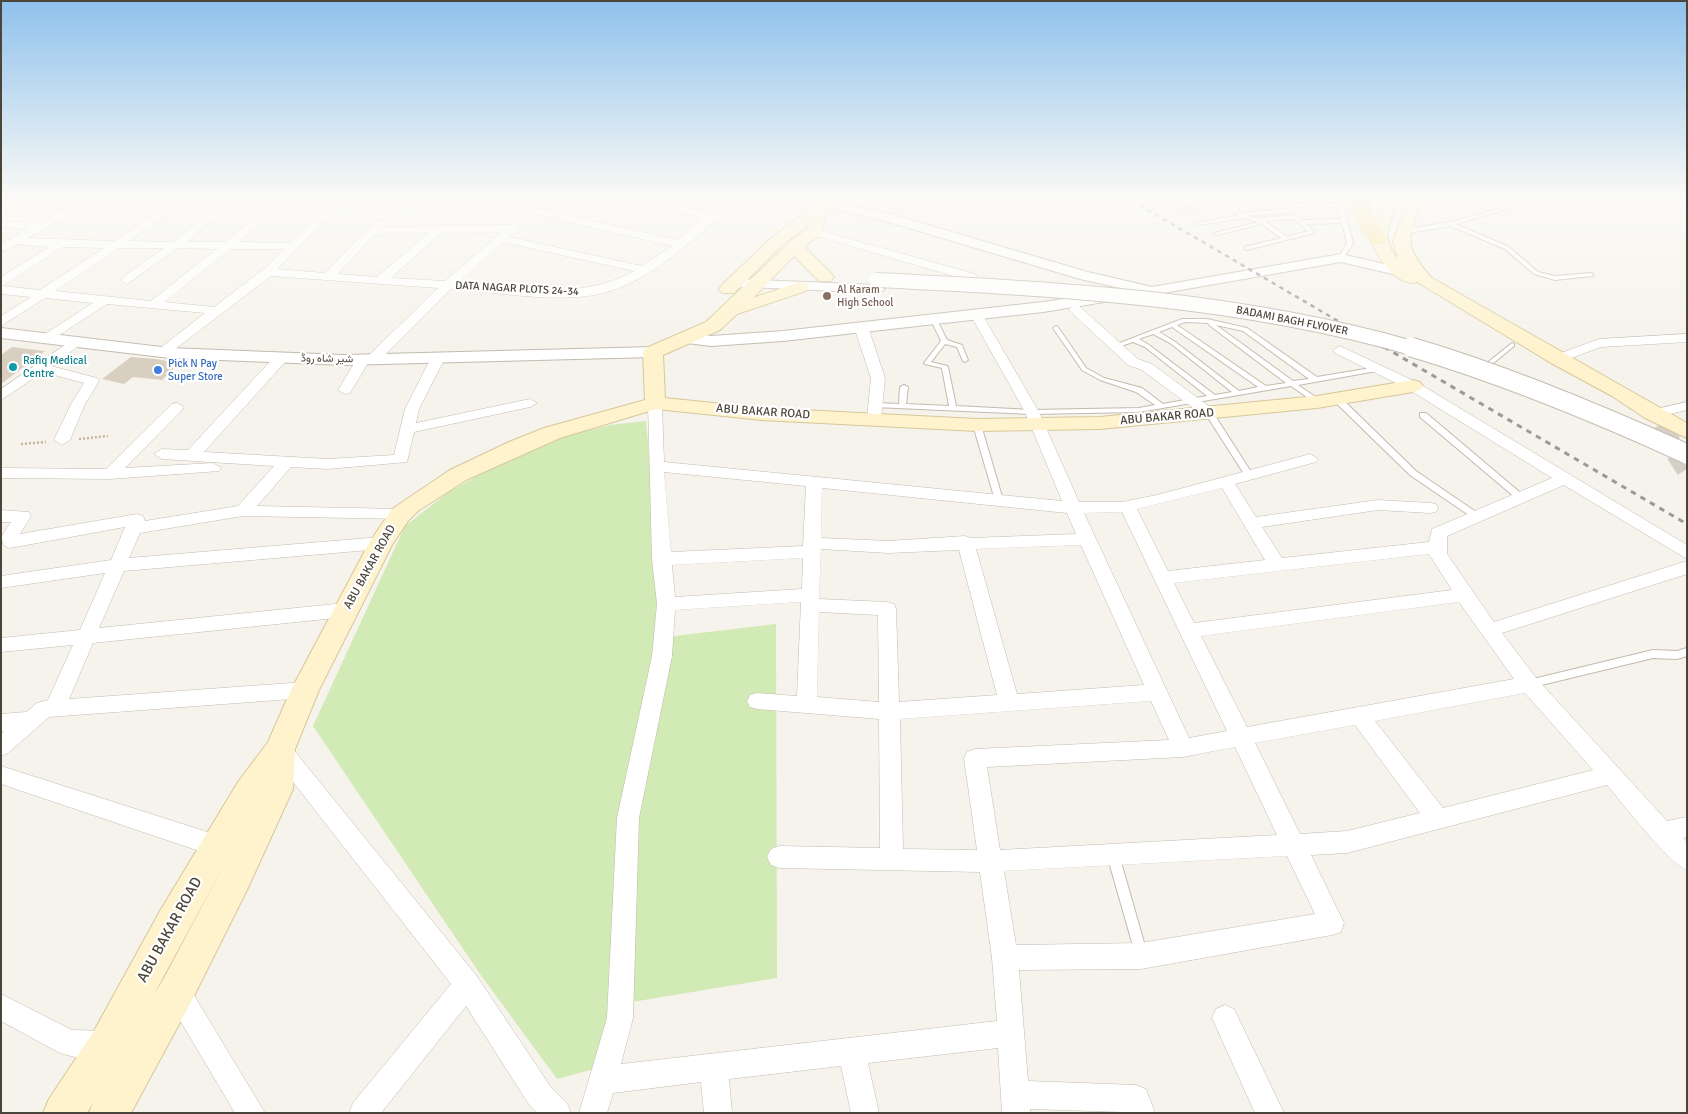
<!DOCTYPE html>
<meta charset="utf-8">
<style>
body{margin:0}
#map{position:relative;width:1688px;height:1114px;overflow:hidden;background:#f6f3ec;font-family:Signika,sans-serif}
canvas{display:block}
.frame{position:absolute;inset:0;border:2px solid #4b4439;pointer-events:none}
</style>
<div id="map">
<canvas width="1688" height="1114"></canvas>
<div class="frame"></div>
</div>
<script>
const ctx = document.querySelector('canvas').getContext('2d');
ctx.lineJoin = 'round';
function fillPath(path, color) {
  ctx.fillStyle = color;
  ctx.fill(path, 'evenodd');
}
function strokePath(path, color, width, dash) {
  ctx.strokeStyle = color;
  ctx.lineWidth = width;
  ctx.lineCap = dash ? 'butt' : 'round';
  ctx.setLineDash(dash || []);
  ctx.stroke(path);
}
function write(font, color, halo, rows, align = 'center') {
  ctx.font = font + ' Signika,Vazirmatn,sans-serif';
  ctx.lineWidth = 4.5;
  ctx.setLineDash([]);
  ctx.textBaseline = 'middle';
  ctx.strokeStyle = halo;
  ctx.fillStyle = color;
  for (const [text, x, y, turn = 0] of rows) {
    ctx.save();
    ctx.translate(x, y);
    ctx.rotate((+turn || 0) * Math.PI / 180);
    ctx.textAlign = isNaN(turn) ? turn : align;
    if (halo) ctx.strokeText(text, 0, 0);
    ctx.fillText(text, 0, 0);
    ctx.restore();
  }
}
fillPath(new Path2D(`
 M646,421l12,139v78l118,-14 1,354 -145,24 -38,67 -37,10 -77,-105 -167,-248 92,-200 45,-35 88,-48 72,-18z`), '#d2eab5');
fillPath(new Path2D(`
 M12,347l33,4 -44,33v-29z
 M131,357l24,2 24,4 -17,17 -29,-3 -9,7 -22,-5z`), '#d8cfc1');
strokePath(new Path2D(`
 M1659,425l28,44`), '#d4d0c8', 22, [22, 11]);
const service = new Path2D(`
 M1180,196h11l-27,7 -3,-2z
 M1214,196h6l4,3 13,-3h11l-21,5 2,2 53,-4 -3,-3h6l7,8 19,-2 26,2 -2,-8h6l12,47 -10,16h-4l-1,-1 9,-15 -5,-20 -36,1 8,7v2l-67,17 -2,-1v-2l36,-9 -19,-14 -45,11 -3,-2 45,-11 -16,-4 -44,7 -1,-1 3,-2 38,-7 -17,-13 -43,10 -3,-2 43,-10zM1284,202l7,6 20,-2 27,1 3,12 -39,1 -7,-5 -35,3 -12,-2 45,-4 3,-2 -3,-2 -50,5 -10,-7zM1294,219l14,12 -21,6 -22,-16z
 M1544,196h9l-97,28 53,23 29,25 17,4 36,-3 2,1v2l-38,4 -21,-6 -29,-25 -55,-23 -47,8 -3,-2 3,-2 47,-8z
 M933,316l3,2 11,22 15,5 6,15 -3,2 -2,-1 -6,-14 -12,-3 -14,18 16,4 1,1 8,39 76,4 107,-2 16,-3 -19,-13 -36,-12 -18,-10 -29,-42 3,-2 2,1 28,41 18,10 38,10 21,16 44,-8 -62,-49 -12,-5 -18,6 -3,-2 70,-27h25l40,9 70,49 60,-10 3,2 -3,2 -79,14 22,15v4h-3l-26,-18 -152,26 -107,2 -158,-7 -1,-2 4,-2 22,1 1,-17 4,-2 4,2 -2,17 43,2 -7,-38 -17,-4 -1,-1 17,-22 -11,-23zM1185,322l23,1 1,2 77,58 -20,3 -89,-61zM1216,325l27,6 66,48 -16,2zM1172,327l86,60 -19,4 -65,-50 -15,-9zM1153,334l17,9 62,49 -17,3 -66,-50 -10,-6z
 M1512,343l2,1v2l-23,19h-4v-2z
 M1334,397h6l76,74 63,43 1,2 -1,2h-6l-63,-43 -76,-74z
 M1206,411h6l41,64 -1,2h-6l-41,-64z
 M1420,413h6l97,82 1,2 -1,2h-6l-97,-82z
 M974,423h6l1,2 22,75 -1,2h-6l-1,-2 -22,-75z
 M1687,648v8l-10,3 -24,-1 -124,30 -4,-1 -1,-3 1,-3 4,-1 124,-30 24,1z
 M1113,850l4,1 2,4 28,98 -2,4 -4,2 -4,-2 -2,-4 -28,-98 2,-4z`);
const minor = new Path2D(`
 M1,196h91v5l-64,37 86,3 68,-45h12l-65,45 44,1 55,-46h11l-52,46h37l60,-46 6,3 -3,4 44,-1 6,-3 5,3 196,-2 6,-3 5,3 -9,9 138,31 26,-22 -88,-19 -5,-3h20l78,17 19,-17h11c-14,18 -33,33 -50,47 -24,20 -51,40 -82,49 -44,13 -110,0 -156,-3l-74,74h-9l-18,30 -5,1 -7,-4 20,-33h9l71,-69 -167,-12 -105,80h-10l-2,-3 51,-40 -98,-9 -60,39 -5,-1 -2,-3 2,-3 51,-33 -48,-5 -44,28v-10l30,-19 -30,-3v-17l48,-30 -32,-3 -16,8v-8l26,-15 -26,-2v-6l37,2 37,-21 -74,-1zM531,206l-22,19 -127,2 3,-4 -5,-3 -4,1 -51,52 -48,-4 60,-60zM279,209h45l-33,34 -53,-1zM535,214l137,32 -30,20 -133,-29zM502,232l-57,49 -54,-3 50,-45zM428,233l-51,44 -39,-3 37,-40zM503,242l131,29c-53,31 -118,15 -176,11zM63,247l41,1 -64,42 -38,-4zM119,248h45l-41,29 -2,3 6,4 51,-36 38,1 -65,52 -96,-10zM230,249h54l-20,20 -50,38 -50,-5z
 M791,196h18l25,8 -5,3z
 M814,229l161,45 2,3 -6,4 -4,-1 -157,-46 -2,-2z
 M1075,305l4,1 59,53 14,5 62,46 2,3 -2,3h-10l-62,-46 -14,-5 -57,-53 -2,-3z
 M976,310l6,4 57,98 40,90h43l35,-7 153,-41 8,5 -2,3 -81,22 21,33 122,-17 52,3 6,1 2,4 -2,4 -6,1 -52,-3 -116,17 20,31 147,-16 3,-13 120,-51 -144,-89 -73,-36 -2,-3 7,-4 78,37 269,162v14l-123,-74 -117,51v18l47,68 193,-61v13l-185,59 34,45 131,143 20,-4v20l-4,1 4,4v28c-18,-7 -64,-66 -80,-85l-260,68 -36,2 33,68 -3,9 -9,3 -191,34 -122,1 9,111 108,4 10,4 9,24 -125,-4v4h-28l-4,-65 -130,15 11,50h-28l-10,-47 -112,13 3,34h-28l-3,-31 -88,11 -6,20h-28l28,-95 10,-200 35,-162 5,-52 -5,-45 -4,-156 7,-4 7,4 2,59 398,39 -37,-89 -55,-98zM664,472l142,14 -3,60 -132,6zM822,488l245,25 9,21 -105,4 -6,-2 -77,5 -67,-3zM1222,488l43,72 -97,11 -31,-62zM1122,512l105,219 -38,7 -105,-225zM1081,545l63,140 -127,9 -41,-145zM821,549l67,4 71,-3 38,145 -98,7 -3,-93 -2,-5 -7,-2 -68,-3zM1429,554l23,36 -258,33 -20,-40zM803,558l-1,31 -127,8 -3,-32zM801,602l-4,94 -40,-3 -7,2 -3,6 3,6 7,2 122,10 1,129 -101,-2 -8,3 -4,8 4,8 8,3 201,4 12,86 5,63 -376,43 12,-46 6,-200 33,-162 3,-46zM1459,602l55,77 -267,48 -46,-91zM819,612l59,3 1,87 -62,-5zM1525,693l68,77 -150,38 -68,-87zM1151,701l18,39 -194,9 -8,3 -3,6 13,92 -74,-1 -3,-130zM1355,725l65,88 -73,18 -47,3 -45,-91zM1235,747l42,88 -277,15 -13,-83 196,-10zM1287,856l28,58 -174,29 -125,2 -12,-74z
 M861,323l7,4 17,51 -4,41 -7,4 -7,-4 4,-41 -17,-51z
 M1687,334v8l-86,5 -43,16 -7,-4 2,-3 46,-17z
 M75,338l5,1 2,3 -2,3 -29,21 46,12 2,3 -14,23 -15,36 -8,5 -8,-5 17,-36 13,-21 -41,-11 -42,28v-11z
 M281,354l5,1 2,3 -2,3 -82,91 124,7 66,-4 11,-46 26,-51 7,-4 7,4 -26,51 -3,14 114,-24 7,4 -7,4 -116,25 -7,30 -79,7 -37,-2 -34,39 143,3 6,2 2,4 -2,4 -163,-3 -103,17 -11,25 252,-21 6,2 3,4 -3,4 -6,2 -257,22 -25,57 246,-25 7,2 2,5 -2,5 -7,2 -252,26 -24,56 236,-17 7,2 3,6 -3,6 -7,2 -256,19 -41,36 -7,3v-22l3,-3 -3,1v-18l25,-2 11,-9 11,-3 25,-55 -72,7v-14l79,-8 25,-57 -104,15v-12l110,-16 14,-33 -115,21 -6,-2 -3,-9 10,-15h-10v-12l28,2 2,4 -11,18 117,-20 6,2 2,5 93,-15 36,-40 -112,-7 -8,-5 8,-5 26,1 88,-95z
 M1687,402v8l-35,8 -7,-4 2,-3z
 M177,403l7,4 -2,3 -57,58 88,-5 8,5 -2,3 -109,8 -109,-1v-10l105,1 66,-65z
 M280,740l8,3 188,232 74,111 17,17 4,10h-34l-7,-7 -64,-100 -85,107h-32l4,-10 98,-119 -179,-229 -3,-6 3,-6z
 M1,766l216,69 8,3 4,8 -4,8 -8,3 -216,-73z
 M177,978l9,4 79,131h-30l-67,-113 -4,-9 4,-9z
 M1,994l71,36 36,1 10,4 4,10 -4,10c-17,6 -41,4 -58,-2l-59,-32z
 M1225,1005l9,4 50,104h-29l-43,-95 4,-9z`);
const tertiary = new Path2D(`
 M829,200l65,15 194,57 64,15 189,-33 65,15 2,3 -7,4 -60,-14 -189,33 -72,-16 -195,-58 -61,-14 -1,-3 1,-3z
 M734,279l144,6 7,4 -7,4 -149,-7 -2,-3 2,-3z
 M1118,291l8,5 -3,3 -80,13 -260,29 -72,5 -24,-3 -8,-5 8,-5 24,3 72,-5 260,-29z
 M1,328l169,20 174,7 309,-8 8,5 -8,5 -309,8 -174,-7 -169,-20z`);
const secondary = new Path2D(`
 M827,196h15l-16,17 -6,22 -14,10v4l25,24 3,4 -3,4h-12l-25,-25 -41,42 47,-16 6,1 3,4 -3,4 -69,23 -17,16 -57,25 2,43 97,10 215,11 123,-2 217,-21 96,-16 7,2 3,4 -3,4 -7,2 -96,16 -217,21 -123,2 -215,-11 -106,-11 -96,29 -94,42 -48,31 -10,10 -16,24 -73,145 -24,59 -2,40 -46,101 -57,114 -59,109h-42l4,-10 -6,10h-44l6,-14 45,-68 66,-120 78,-129 30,-40 23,-52 78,-147 23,-34 58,-39 59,-28 35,-14 101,-28 -2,-48 3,-4 60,-26 86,-82 15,-10 1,-5 -27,21 -47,47h-12l-3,-4 3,-4 48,-46zM224,865l-60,113 -11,18z
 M1387,196h15c-11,23 -24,40 -4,63l-5,-17 16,-46h14c-13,42 -23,47 9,82l255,145v15l-42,-20 -33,-22 -61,-33 -134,-81c-18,7 -45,-29 -46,-46 -1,-15 10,-27 16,-40z`);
const primary = new Path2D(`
 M1352,196h16l6,24 14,20 -3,4h-12c-13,-14 -19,-29 -21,-48z
 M1409,196h23c-5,7 -15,10 -23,8l-2,-4z`);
strokePath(service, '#c2bbae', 2);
strokePath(minor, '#c2bbae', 1);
strokePath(tertiary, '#c2bbae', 2);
strokePath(secondary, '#d6c79b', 2);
strokePath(primary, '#e6c16a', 1);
strokePath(new Path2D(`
 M79,439l29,-3
 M21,444l25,-2`), '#c4b79f', 2.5, [2, 2]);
fillPath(service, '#fff');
fillPath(minor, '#fff');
fillPath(tertiary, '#fff');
fillPath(secondary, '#fff3cd');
fillPath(primary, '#ffe39c');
strokePath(new Path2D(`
 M1124,196l262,153`), '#9a9a9a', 2.5, [4.5, 4.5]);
strokePath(new Path2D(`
 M1384,347l303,177`), '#9a9a9a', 3, [5.5, 5.5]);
const tertiaryBridgeFar1 = new Path2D(`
 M876,280c181,9 364,18 539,69`);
const tertiaryBridge = new Path2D(`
 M1411,347c95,28 186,66 276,107`);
strokePath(tertiaryBridgeFar1, '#c2bbae', 16, []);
strokePath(tertiaryBridge, '#c2bbae', 21, []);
strokePath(tertiaryBridgeFar1, '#fff', 14);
strokePath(tertiaryBridge, '#fff', 19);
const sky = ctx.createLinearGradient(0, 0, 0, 352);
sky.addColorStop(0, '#8fc1ec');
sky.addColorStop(0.56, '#fbfaf6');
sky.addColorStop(1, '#fbfaf600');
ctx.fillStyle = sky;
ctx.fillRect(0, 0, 1688, 352);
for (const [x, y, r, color] of [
 [827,296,5,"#8d6e63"],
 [13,367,5,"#0f9aa8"],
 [158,370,5,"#3f7fe0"]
]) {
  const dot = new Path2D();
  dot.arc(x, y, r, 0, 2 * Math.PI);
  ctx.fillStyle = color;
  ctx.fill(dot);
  strokePath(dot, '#fff', 2);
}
write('11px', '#4b4439', '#fff', [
 ["DATA NAGAR PLOTS 24-34",517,289,3],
 ["BADAMI BAGH FLYOVER",1292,321,11],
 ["شیر شاہ روڈ",327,359,1]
]);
write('11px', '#785e54', '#fff', [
 ["Al Karam",837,290],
 ["High School",837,303]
], 'left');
write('11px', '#0d838f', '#fff', [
 ["Rafiq Medical",23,361],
 ["Centre",23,374]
], 'left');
write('11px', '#366cbe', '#fff', [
 ["Pick N Pay",168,364],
 ["Super Store",168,377]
], 'left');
write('12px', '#4b4439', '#fff', [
 ["ABU BAKAR ROAD",763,412,4],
 ["ABU BAKAR ROAD",1167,417,-5],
 ["ABU BAKAR ROAD",370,567,-61]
]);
write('15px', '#4b4439', '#fff', [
 ["ABU BAKAR ROAD",170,930,-61]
]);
</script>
